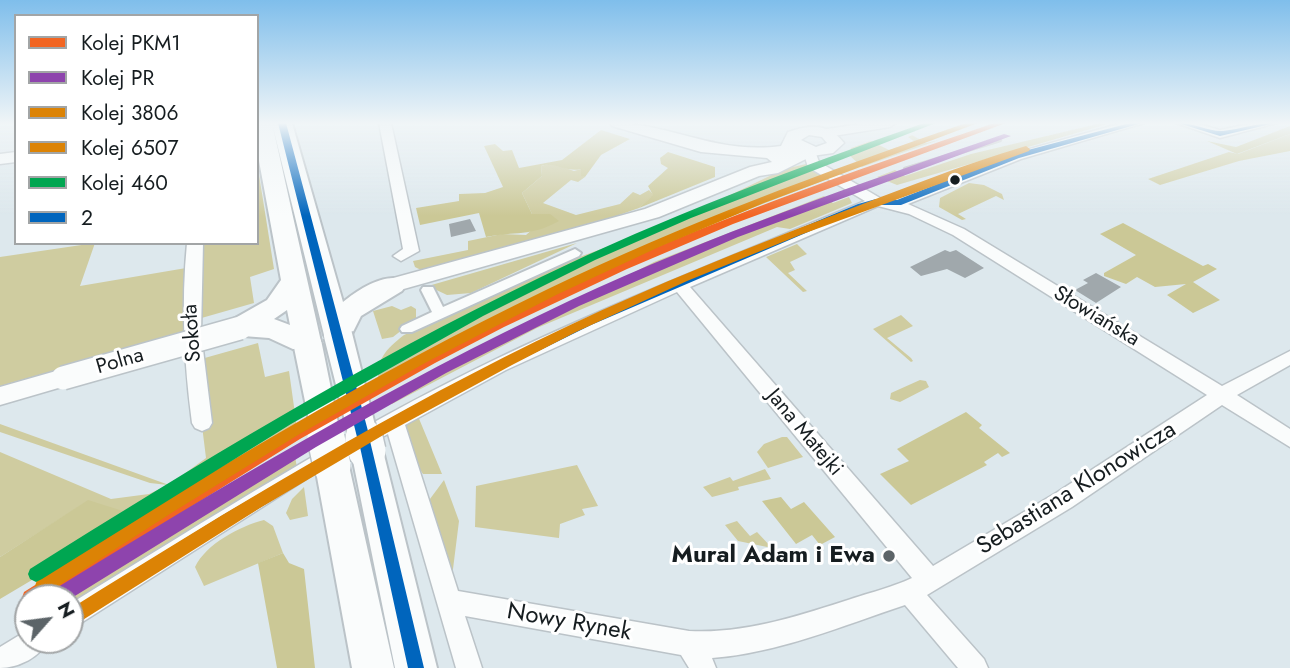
<!DOCTYPE html>
<meta charset="utf-8">
<style>
body{margin:0}
#map{position:relative;width:1290px;height:668px;overflow:hidden;background:#dde8ed;font-family:Jost,sans-serif}
canvas{display:block}
.legend{position:absolute;left:14px;top:14px;width:245px;height:231px;box-sizing:border-box;background:#fff;border:2px solid #a2a5a6;margin:0;padding:9px 12px;list-style:none;font-size:21px;color:#161d20}
.legend li{display:flex;align-items:center;gap:14px;height:35px}
.legend b{width:35px;border:2px solid #a2a5a6}
.north{position:absolute;left:14px;top:584px;width:70px;height:70px;box-sizing:border-box;background:#fff;border:2px solid #a2a5a6;border-radius:50%;rotate:62deg;font-size:19px;font-weight:700;line-height:28px;text-align:center;color:#161d20}
.north::after{content:'';display:block;margin:auto;width:24px;height:32px;background:#5c6468;clip-path:polygon(50% 0,100% 100%,50% 72%,0 100%)}
</style>
<div id="map">
<canvas width="1290" height="668"></canvas>
<ul class="legend">
<li><b style="height:9px;background:#f26522"></b>Kolej PKM1</li>
<li><b style="height:9px;background:#8e44ad"></b>Kolej PR</li>
<li><b style="height:9px;background:#dc8305"></b>Kolej 3806</li>
<li><b style="height:9px;background:#dc8305"></b>Kolej 6507</li>
<li><b style="height:9px;background:#00a651"></b>Kolej 460</li>
<li><b style="height:9px;background:#0065bd"></b>2</li>
</ul>
<div class="north">N</div>
</div>
<script>
const ctx = document.querySelector('canvas').getContext('2d');
ctx.lineJoin = 'round';
function fillPath(path, color) {
  ctx.fillStyle = color;
  ctx.fill(path, 'evenodd');
}
function strokePath(path, color, width, dash) {
  ctx.strokeStyle = color;
  ctx.lineWidth = width;
  ctx.lineCap = dash ? 'butt' : 'round';
  ctx.setLineDash(dash || []);
  ctx.stroke(path);
}
function write(font, color, halo, rows, align = 'center') {
  ctx.font = font + ' Jost,sans-serif';
  ctx.lineWidth = 6;
  ctx.setLineDash([]);
  ctx.textBaseline = 'middle';
  ctx.strokeStyle = halo;
  ctx.fillStyle = color;
  for (const [text, x, y, turn = 0] of rows) {
    ctx.save();
    ctx.translate(x, y);
    ctx.rotate((+turn || 0) * Math.PI / 180);
    ctx.textAlign = isNaN(turn) ? turn : align;
    if (halo) ctx.strokeText(text, 0, 0);
    ctx.fillText(text, 0, 0);
    ctx.restore();
  }
}
fillPath(new Path2D(`
 M1101,123h10l-214,62 -20,-8 18,-7 10,6 66,-22z
 M1290,134v17l-51,10 -79,24 -12,-6 81,-27 9,2z
 M912,135l14,8 13,-3 -77,27 -13,-12 2,-7 20,-7 18,9 26,-8 -7,-5z
 M257,162l17,107 -24,8 4,26 -63,18v11l-191,54v-129l95,-14 -15,43 112,-19 3,-24h62z
 M551,163l23,8 7,-2v6l4,2 -7,5 -7,-2 -28,23 33,12 44,-11 13,-12 7,3 9,-5 5,5 -15,13 -31,11 -187,51 -6,-3 -2,-6 55,-11v-9l34,-7 24,1 24,-21h-18l-10,-21 20,-17 -1,-10z
 M806,164l21,15 -249,97 -199,107c-4,-23 7,-34 25,-48l167,-75 127,-46 26,-16 60,-29z
 M969,183l15,2 18,9 2,6 -8,-4 -38,18 8,5 -4,1 -23,-13 1,-9z
 M824,196l9,7 16,-6 3,6 -62,26 -13,-2 -240,101 -145,76 -1,-3 14,-10 249,-129z
 M577,243l-106,50 -24,2 -19,-9z
 M797,244l10,10 -17,8 5,8 -7,3 19,18 -4,1 -37,-35z
 M392,306l9,4 10,-4 5,3v10l-23,18 -11,2 -9,-28z
 M901,315l12,11 -26,12 24,20 2,3 -2,1 -38,-33z
 M258,343l7,34 24,-6 8,57 -191,108 19,-19 -37,-16 -88,56v-105l111,47 38,-5 19,-9 -18,-2 -150,-51v-8l169,61 37,-27 -12,-97z
 M920,380l6,1 3,6 -29,15 -10,-3 1,-6z
 M415,409l27,65h-19l-9,-13 -11,-45z
 M782,437h5l16,20 -35,11 -11,-16 7,-8z
 M295,456l2,12 -227,137v-7h-3z
 M577,465l21,41 -16,3 3,6 -25,9 -1,14 -84,-11 1,-41z
 M765,469l6,10 -33,8 1,3 -27,7 -9,-10 27,-10 3,4z
 M444,480l15,41 -10,80 -22,-98z
 M304,487l4,29 -18,4 -4,-7 6,-14z
 M264,520l9,6 10,27 -79,33 -9,-19c11,-23 45,-41 69,-47z
 M737,521l13,15 7,-4 15,16 -34,-7 -13,-16z`), '#cfcca0');
fillPath(new Path2D(`
 M1290,126v8l-53,20 -30,-13 29,6z
 M601,130l29,9 -29,16 -16,22 -4,-1v-7c-15,4 -26,-8 -40,-3l1,10 -20,17 10,21h18l9,7c-29,16 -43,10 -73,16l-7,-24 -59,12 -4,-17 43,-7v-7l26,-1 18,-6 -19,-41 11,-2 8,7 9,-1 7,18 43,-8z
 M668,152l47,15v10l-76,31 14,-13 -5,-9 20,-18 -7,-4 -1,-6z
 M1123,223l80,43 5,-2 9,5 -24,13 27,18 -27,13 -26,-18 19,-11 -31,3 -18,-10 -11,7 -22,-8v-3l32,-18 -36,-21z
 M966,412l16,13 -3,3 31,25 -8,4 -4,-4 -14,9 3,3 -76,40 -31,-31 29,-13 -12,-12z
 M781,497l10,12 13,-7 31,35 -15,8 -8,-10 -16,9 -34,-43z
 M88,500l35,11 3,5 -20,20 -106,63v-42z
 M283,553l6,10 15,6 11,99h-38l-19,-105z`), '#cbc896');
fillPath(new Path2D(`
 M470,219l6,12 -25,6 -2,-13z
 M945,250l5,2 6,-2 28,18 -19,10 -18,-9 -26,7 -11,-9z
 M1096,273l25,14 -25,16 -21,-13 13,-7 -5,-3z`), '#a0a8ac');
const pedestrian = new Path2D(`
 M575,249l6,4 -2,3 -167,76h-10l-2,-3 2,-3 30,-14 -11,-22 2,-3h10l10,20z`);
const minor = new Path2D(`
 M379,123h12l28,128 -18,10 -8,-5 10,-7z
 M868,123h28l-6,4 -63,10 -6,-4 6,-4z
 M1122,123h22l-123,36 -113,45 56,25 258,157 68,-35v14l-53,30 53,34v18l-68,-42 -150,102 -145,88 57,64 4,9h-30l-53,-63c-63,21 -127,48 -193,53l4,10h-27l-8,-13 -216,-39 17,52h-26l-68,-234 -74,40 -244,156v-26c140,-86 278,-174 426,-245 121,-58 245,-106 369,-158l-57,-34 -5,-16 1,-3h10l5,14 61,36 13,2 119,-46zM878,206l31,8 44,21 254,160 -151,98 -123,73 -243,-279zM677,292l235,286c-19,9 -40,14 -61,21 -53,17 -106,35 -162,32l-231,-40 -53,-166 101,-55z
 M1176,123h19l25,7 34,-7h23l-57,15z
 M187,243h16l-2,90 11,90 -3,5 -7,3 -7,-3 -3,-5c-8,-60 -11,-119 -5,-180z
 M28,630v10h20c-7,17 -30,28 -48,28v-21z`);
const tertiary = new Path2D(`
 M610,123c59,-1 105,32 171,23l7,-14c22,-8 41,-9 56,11l-11,10 -21,3 -34,17 -19,3 -100,41 -266,75 -7,-2 -4,-5 4,-5 259,-71 105,-42 22,-5 -5,-4 -66,-6 -89,-26zM809,135l13,2 5,6 -11,4 -15,-7z
 M16,152v10l-16,2v-10z
 M63,369l9,3 3,6 -3,6 -72,21v-18z`);
const primary = new Path2D(`
 M257,123h15l50,223 -4,7 -10,3 -39,-18 -39,-3 -4,-7 4,-7 37,-21 14,-20 -24,-130zM287,310l3,15 -16,-6z
 M272,123h20l51,179c15,-12 39,-28 59,-23l4,6 -4,6 -41,25 -13,26 -10,3 -10,-3 -4,-7z
 M367,438l12,4 4,9 54,217h-42l-44,-217 4,-9z
 M332,452l12,4 5,10 45,202h-42l-37,-202 5,-10z`);
strokePath(pedestrian, '#bbc3c8', 4);
strokePath(minor, '#bbc3c8', 3);
strokePath(tertiary, '#bbc3c8', 3);
strokePath(primary, '#bbc3c8', 4);
fillPath(pedestrian, '#fafcfc');
fillPath(minor, '#fafcfc');
fillPath(tertiary, '#fafcfc');
fillPath(primary, '#fafcfc');
strokePath(new Path2D(`
 M905,169l95,-29`), '#b7b9ba', 4.5);
const tertiaryBridge = new Path2D(`
 M63,378l177,-50`);
const primaryBridgeFar1 = new Path2D(`
 M338,335l26,104
 M308,346l19,93`);
const primaryBridge = new Path2D(`
 M326,438l6,28
 M364,438l3,13`);
strokePath(tertiaryBridge, '#bbc3c8', 26, []);
strokePath(primaryBridgeFar1, '#bbc3c8', 32, []);
strokePath(primaryBridge, '#bbc3c8', 40, []);
strokePath(tertiaryBridge, '#fafcfc', 23);
strokePath(primaryBridgeFar1, '#fafcfc', 28);
strokePath(primaryBridge, '#fafcfc', 37);
fillPath(new Path2D(`
 M278,123h8l82,308c157,-89 324,-157 490,-227l18,-5 21,1 116,-46 117,-31h12l-123,35 -118,47h-25l-12,3 -273,117 -89,44 -132,72 54,227h-16l-48,-221 -127,77 -163,101v-15l153,-95 134,-78z
 M1178,123c16,0 32,9 45,8 18,-2 34,-8 52,-8l-55,13z`), '#0065bd');
fillPath(new Path2D(`
 M994,123h12l-273,101 -106,45 -123,58 -69,36 -135,76 -255,159h-17v7l-4,-1 -2,-6 2,-6c175,-109 352,-215 539,-303 139,-66 286,-116 431,-166z`), '#f26522');
fillPath(new Path2D(`
 M1004,134l7,2 -273,101 -159,69 -133,67 -130,74 -246,152 -22,-1 2,-6c169,-104 340,-207 521,-292 140,-65 287,-116 433,-166z`), '#8e44ad');
fillPath(new Path2D(`
 M966,123h12l-214,80 -105,44 -103,48 -131,68 -127,72 -125,77 -124,80 -6,2 -6,-2 -2,-6 2,-6c166,-104 334,-206 511,-291 135,-65 276,-117 418,-166z`), '#dc8305');
fillPath(new Path2D(`
 M1026,146l4,3 -1,2 -229,84 -113,46 -111,51 -64,33 -127,69 -125,74 -190,120v-19c162,-101 325,-201 498,-283 87,-41 176,-77 266,-111 63,-24 127,-50 192,-69z`), '#dc8305');
fillPath(new Path2D(`
 M924,123h12l-245,95 -96,42 -112,56 -192,108 -249,155 -6,3 -6,-3 -2,-5 2,-5c166,-104 334,-207 511,-292 124,-60 253,-108 383,-154z`), '#00a651');
const sky = ctx.createLinearGradient(0, 0, 0, 216);
sky.addColorStop(0, '#7fbeeb');
sky.addColorStop(0.57, '#f0f5f7');
sky.addColorStop(1, '#f0f5f700');
ctx.fillStyle = sky;
ctx.fillRect(0, 0, 1290, 216);
for (const [x, y, r, color] of [
 [955,180,6,"#161d20"],
 [889,556,7,"#5c6468"]
]) {
  const dot = new Path2D();
  dot.arc(x, y, r, 0, 2 * Math.PI);
  ctx.fillStyle = color;
  ctx.fill(dot);
  strokePath(dot, '#fff', 2.5);
}
write('21px', '#161d20', '#fff', [
 ["Słowiańska",1096,317,31],
 ["Sokoła",193,333,-94],
 ["Polna",120,362,-16],
 ["Jana Matejki",804,433,50]
]);
write('24px', '#161d20', '#fff', [
 ["Sebastiana Klonowicza",1077,489,-32],
 ["Nowy Rynek",569,623,10]
]);
write('bold 24px', '#161d20', '#fff', [
 ["Mural Adam i Ewa",875,556]
], 'right');
</script>
